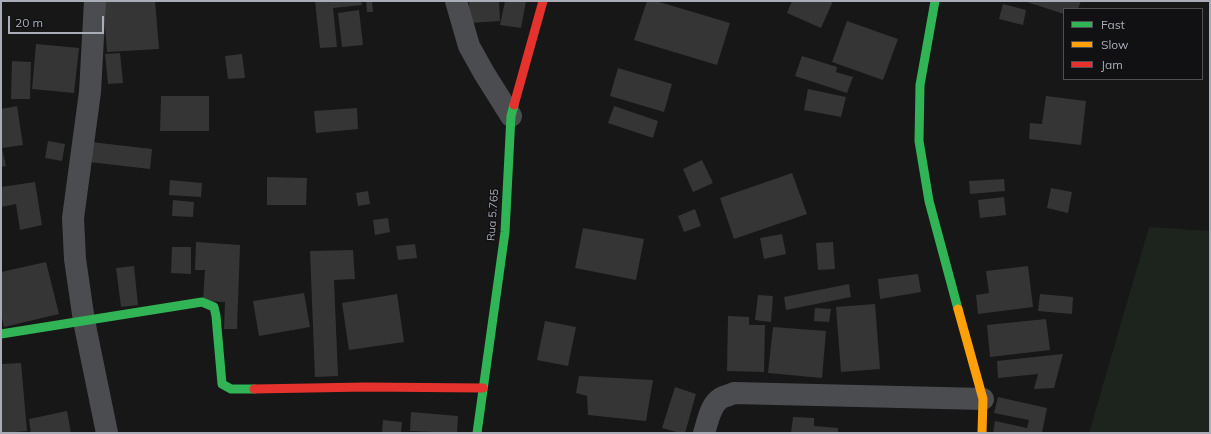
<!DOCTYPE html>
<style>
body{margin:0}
#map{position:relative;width:1211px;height:434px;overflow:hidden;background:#171717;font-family:Mulish,sans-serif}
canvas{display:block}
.frame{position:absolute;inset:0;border:2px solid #a8adb8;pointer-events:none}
.legend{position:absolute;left:1063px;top:8px;width:140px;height:72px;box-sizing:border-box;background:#111113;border:1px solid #4d4f55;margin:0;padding:5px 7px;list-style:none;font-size:12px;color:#a8adb8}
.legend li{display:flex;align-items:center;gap:8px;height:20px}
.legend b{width:20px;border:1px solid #4d4f55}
.scale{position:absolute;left:8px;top:16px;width:96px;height:18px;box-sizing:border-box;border:2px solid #a8adb8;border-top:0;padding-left:5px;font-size:12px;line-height:14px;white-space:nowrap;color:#a8adb8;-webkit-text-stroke:3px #111113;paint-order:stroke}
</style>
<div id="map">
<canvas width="1211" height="434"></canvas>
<div class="frame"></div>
<ul class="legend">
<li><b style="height:5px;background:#30b455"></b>Fast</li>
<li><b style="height:5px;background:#ff9f0a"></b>Slow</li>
<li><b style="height:5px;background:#e5322d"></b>Jam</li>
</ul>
<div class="scale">20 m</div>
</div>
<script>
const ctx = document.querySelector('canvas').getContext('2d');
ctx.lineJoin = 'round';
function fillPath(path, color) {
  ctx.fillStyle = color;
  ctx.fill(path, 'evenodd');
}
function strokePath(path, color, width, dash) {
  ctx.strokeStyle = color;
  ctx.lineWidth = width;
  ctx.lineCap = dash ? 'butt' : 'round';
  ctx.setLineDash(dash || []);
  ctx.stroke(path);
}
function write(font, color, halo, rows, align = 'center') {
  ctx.font = font + ' Mulish,sans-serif';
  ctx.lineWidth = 3;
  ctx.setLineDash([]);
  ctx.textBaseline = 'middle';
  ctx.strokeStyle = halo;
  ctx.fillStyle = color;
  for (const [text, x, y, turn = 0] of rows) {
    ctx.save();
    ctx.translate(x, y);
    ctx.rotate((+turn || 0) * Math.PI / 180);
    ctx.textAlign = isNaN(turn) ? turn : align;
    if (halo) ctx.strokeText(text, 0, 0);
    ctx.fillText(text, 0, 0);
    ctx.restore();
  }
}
fillPath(new Path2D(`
 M1149,227l61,4v202h-121z`), '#1d241e');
fillPath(new Path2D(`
 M103,1h52l4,48 -52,3z
 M315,1h46l1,4 -29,3 4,39 -17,1z
 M366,1h6l1,11h-6z
 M469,1h30l1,20 -30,2z
 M505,1h21l-5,27 -21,-3z
 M647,1h9l74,22 -13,42 -83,-25z
 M792,1h41l-12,27 -34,-15z
 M1024,1h57l-3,8h-14v5z
 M1003,4l23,6 -3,15 -24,-6z
 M359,10l4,35 -21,2 -4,-34z
 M847,21l51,18 -15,41 -51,-18z
 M36,44l43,4 -5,45 -42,-4z
 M120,53l3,30 -15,1 -3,-30z
 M242,54l3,24 -17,1 -3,-23z
 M802,56l35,11 -1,5 17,5 -6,16 -52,-17z
 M12,61l19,1 -1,37h-19z
 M618,68l54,16 -8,28 -54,-16z
 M808,89l38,8 -5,20 -37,-7z
 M161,96h48v35h-49z
 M1046,96l40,5 -5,44 -52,-6 1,-16 12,1z
 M17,106l6,39 -21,3 4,18 -5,1v-58z
 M614,106l44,15 -5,17 -45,-15z
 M357,108l1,21 -42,4 -2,-22z
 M48,141l17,3 -3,17 -17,-3z
 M91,142l61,7 -2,20 -61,-7z
 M702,160l11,23 -20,9 -10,-23z
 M792,173l15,41 -73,25 -14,-41z
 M267,177l40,1 -1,27h-39z
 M1004,179l1,12 -35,3 -1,-13z
 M170,180l32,3 -1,14 -32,-2z
 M35,182l7,43 -22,5 -4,-26 -15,3v-20z
 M1051,188l21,4 -4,21 -21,-5z
 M368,191l2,13 -12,2 -2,-13z
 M1004,197l2,18 -26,3 -2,-18z
 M173,200l21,2 -1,15 -21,-1z
 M695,209l6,17 -17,6 -6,-16z
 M388,218l2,14 -15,3 -2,-15z
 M583,228l61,11 -8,41 -61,-12z
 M782,234l4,20 -22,5 -4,-21z
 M196,242l44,3 -3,84h-13l1,-27 -22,-1 2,-31h-10z
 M833,242l2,27 -17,1 -2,-27z
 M415,244l2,14 -19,2 -2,-14z
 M172,247h19v27l-20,-1z
 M353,250l2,29 -21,1 4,96 -23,1 -5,-126z
 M46,262l13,52 -55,13 -3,-13v-42z
 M134,266l4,39 -17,2 -5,-39z
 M1028,266l5,41 -55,7 -2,-19 13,-2 -3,-22z
 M918,274l3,18 -41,7 -2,-20z
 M849,284l2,13 -65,13 -2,-13z
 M304,293l6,34 -51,9 -6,-35z
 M397,294l7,48 -55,8 -7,-47z
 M1040,294l33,3 -1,17 -34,-3z
 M758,295l15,1 -2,26 -16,-2z
 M875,304l5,65 -39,3 -5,-65z
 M815,308l16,1 -2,13 -15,-1z
 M728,316l21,1v8h16l-1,47 -37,-1z
 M1046,319l4,31 -60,7 -3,-32z
 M545,321l31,6 -8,39 -31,-6z
 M773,327l53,4 -4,47 -54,-5z
 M1063,354l-9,34 -20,1 4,-15 -40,4 -1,-17z
 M21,363l6,68 -26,2v-69z
 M579,376l74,4 -7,41 -58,-6 -1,-19 -11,-3z
 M675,387l21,7 -11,39h-5l-18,-5z
 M998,397l49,11 -5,25h-49l2,-12 32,7 2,-8 -35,-7z
 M67,411l4,22h-40l-2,-14z
 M411,412l47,4 -1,17 -47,-2z
 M793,417l21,1v8l24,2v5h-47z
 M383,420l19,2 -1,11h-19z`), '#353536');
strokePath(new Path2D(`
 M95,1l-5,91 -17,126 2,41 9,62 23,112
 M456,1l13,45 15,27 27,43
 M704,433c4,-12 6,-28 17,-35 4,-2 9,-3 13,-5l249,6`), '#4b4c50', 22);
strokePath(new Path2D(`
 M935,1l-15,84 -1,56 10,60 29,108
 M1,334l201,-32 12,5 2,9 6,68 9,5h23
 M477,433l28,-201 6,-116 3,-11`), '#30b455', 9);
strokePath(new Path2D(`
 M958,309l25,90 -1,34`), '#ff9f0a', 9);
strokePath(new Path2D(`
 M514,105l29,-104
 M254,389l112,-2 117,1`), '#e5322d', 9);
write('11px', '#a8adb8', '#111113', [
 ["Rua 5.765",493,215,-86]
]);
</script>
